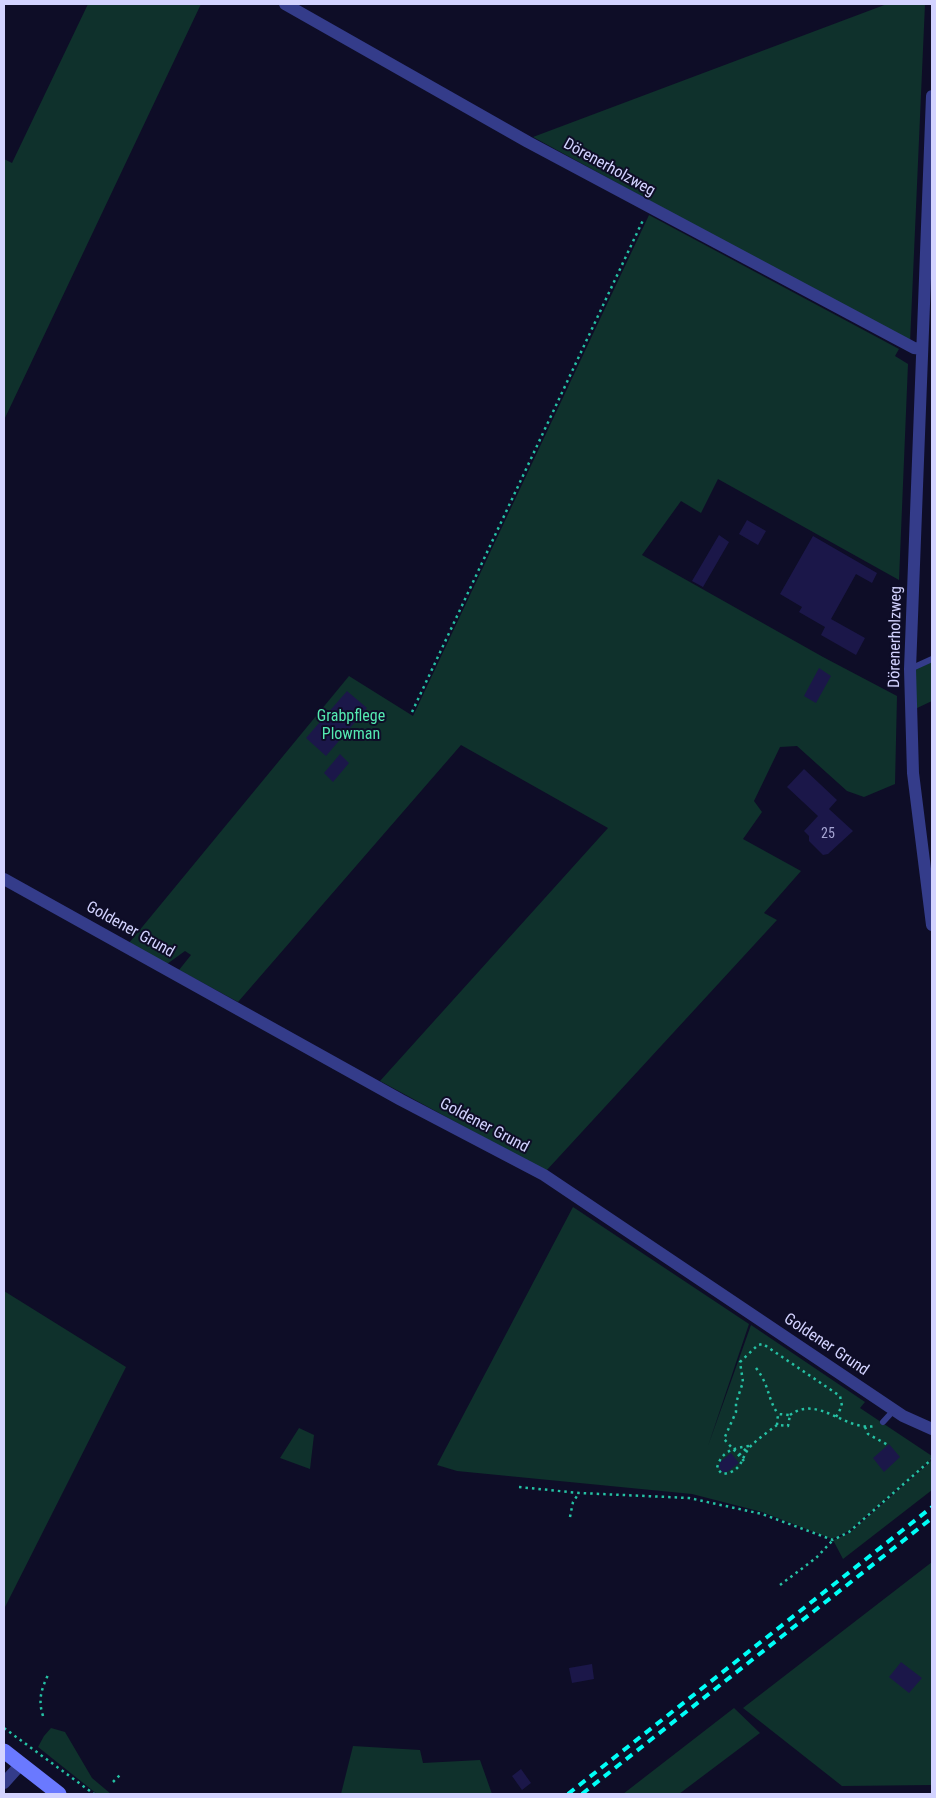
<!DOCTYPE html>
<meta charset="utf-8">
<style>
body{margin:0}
#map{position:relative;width:936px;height:1798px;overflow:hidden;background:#0e0d27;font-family:"Roboto Condensed",sans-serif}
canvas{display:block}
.frame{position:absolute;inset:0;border:5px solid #d3d3ff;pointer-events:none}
</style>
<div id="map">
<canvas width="936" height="1798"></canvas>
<div class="frame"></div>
</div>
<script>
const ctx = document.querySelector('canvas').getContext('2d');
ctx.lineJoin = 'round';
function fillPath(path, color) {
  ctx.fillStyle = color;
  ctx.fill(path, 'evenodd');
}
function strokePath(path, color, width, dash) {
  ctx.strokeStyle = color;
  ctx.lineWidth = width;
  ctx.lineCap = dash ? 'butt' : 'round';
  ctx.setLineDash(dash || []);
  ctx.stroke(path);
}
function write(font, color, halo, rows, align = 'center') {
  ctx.font = font + ' "Roboto Condensed",sans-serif';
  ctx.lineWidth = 4;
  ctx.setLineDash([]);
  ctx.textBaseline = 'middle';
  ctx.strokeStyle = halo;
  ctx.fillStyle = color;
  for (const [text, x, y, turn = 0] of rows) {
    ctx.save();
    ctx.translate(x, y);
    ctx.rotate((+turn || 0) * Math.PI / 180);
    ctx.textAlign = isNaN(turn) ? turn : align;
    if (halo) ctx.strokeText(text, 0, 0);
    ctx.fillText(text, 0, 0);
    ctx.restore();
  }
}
fillPath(new Path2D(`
 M88,4h113l-197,416v-261l8,4z
 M887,4h38l-15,339 -377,-206z
 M649,215l250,134 -4,7 13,8 -9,216 -181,-101 -17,34 -20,-12 -39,54 181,102 74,39 -2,88 -31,13 -17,-6 -50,-45 -17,1 -26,54 8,11 -19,27 58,32 -37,42 13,7 -231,251 -166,-90 228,-253 -147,-83 -223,257 -59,-32 12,-15 -6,-4 -18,13 -38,-21 220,-267 64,40z
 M932,660v41l-17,8 -1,-41z
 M573,1207l176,117 -41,122 43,-121 114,77 -5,6 72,48 -1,4 -82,71 -17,8 -70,-27 -70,-18 -235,-23 -20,-6z
 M4,1291l122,76 -122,242z
 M299,1428l15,7 -4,34 -30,-11z
 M932,1460v30l-89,69 -10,-19 16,-7z
 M932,1562v223l-90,1 -99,-78z
 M734,1708l26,25 -81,61h-56z
 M51,1728l14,4 27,46 19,16h-14l-59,-47 6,-11z
 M353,1746l67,4 3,13 57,-3 12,34h-151z`), '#0f312c');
fillPath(new Path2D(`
 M747,520l19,11 -8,14 -19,-11z
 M719,535l10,7 -26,45 -11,-6z
 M813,536l64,37 -5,10 -16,-9 -25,45 34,19 -9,17 -35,-20 4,-8 -26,-15 3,-5 -22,-13z
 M819,668l12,8 -15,27 -12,-7z
 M347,691l20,17 -41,48 -20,-18z
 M340,754l9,9 -16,19 -9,-9z
 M804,769l33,31 -8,9 24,22 -25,23 -5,1 -14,-14v-5l-5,-5 14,-15 -31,-29z
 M889,1444l11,13 -16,15 -11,-14z
 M731,1453l8,10 -12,9h-5l-3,-5 1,-5z
 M901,1662l21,16 -13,15 -20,-16z
 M592,1664l2,15 -22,4 -3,-15z
 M521,1769l10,14 -9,7 -10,-14z`), '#1b1749');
strokePath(new Path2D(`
 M412,712l232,-494
 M756,1368c14,18 11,30 22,46
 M790,1415c28,-21 56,17 85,11
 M865,1427l3,7 20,11
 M749,1446c-15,2 -28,5 -32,22l5,6c23,-2 18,-19 30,-29 7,-7 17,-14 25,-20l11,1 2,-11 -12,-1 -1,11
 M739,1455l9,-8
 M744,1461l-20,-22 12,-27v-9l7,-21 -3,-20 18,-17 5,-1 77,52 2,10 -6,11
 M519,1487l60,6 110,5 73,16 71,26 16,-8 83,-73
 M570,1517l3,-15 6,-9
 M780,1585l36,-27 17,-18
 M43,1716c-5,-16 -2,-26 5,-41
 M4,1728l90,66
 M113,1782l9,-9`), '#25c1a4', 2.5, [2.5, 4]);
strokePath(new Path2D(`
 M910,669l22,-10
 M883,1422l11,-12`), '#343c8a', 6);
strokePath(new Path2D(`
 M285,4l243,138 386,206 8,1
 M932,96l-22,573 3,104 19,152
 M4,879l397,221 143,75 359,241 29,13
 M4,1783l17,-19`), '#343c8a', 12);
strokePath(new Path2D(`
 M4,1751l55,43`), '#6a79ff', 15);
strokePath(new Path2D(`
 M568,1794l364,-287
 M582,1794l350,-276`), '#00fef7', 4, [8, 6]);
write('14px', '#a5a4d2', null, [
 ["25",828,834]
]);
write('16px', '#d3d3ff', '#0e0d27', [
 ["Dörenerholzweg",609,168,29],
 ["Dörenerholzweg",896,637,-89],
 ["Goldener Grund",130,930,29],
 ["Goldener Grund",484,1126,28],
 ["Goldener Grund",826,1345,34]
]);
write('16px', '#54eab1', '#0e0d27', [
 ["Grabpflege",351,717],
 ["Plowman",351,735]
]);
</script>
